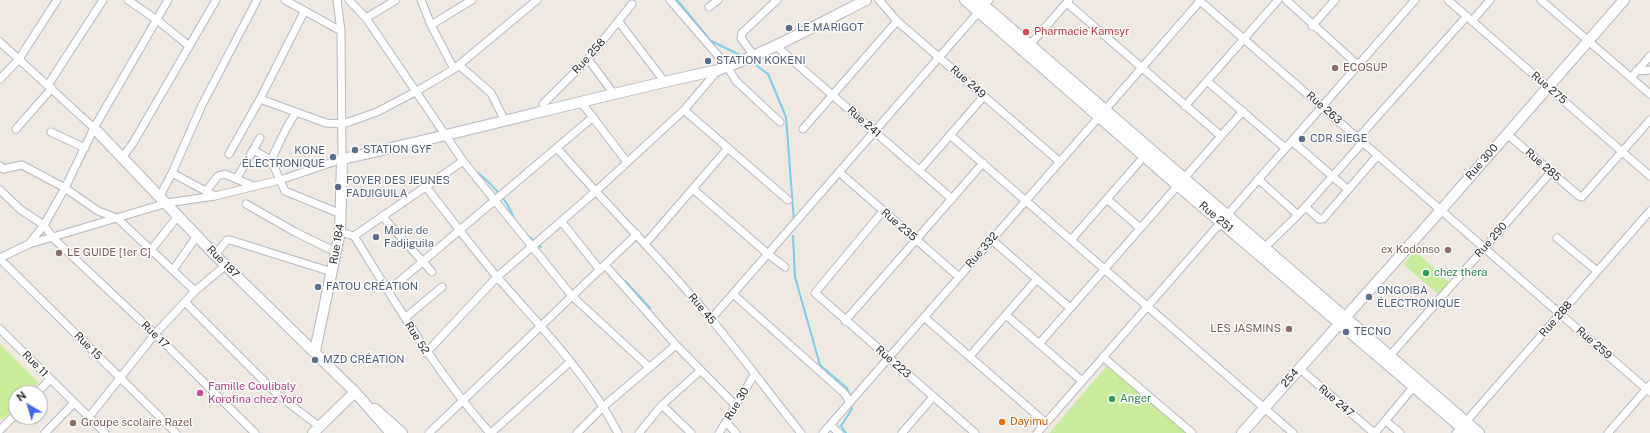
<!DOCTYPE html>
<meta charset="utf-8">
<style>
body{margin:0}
#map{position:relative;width:1650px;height:433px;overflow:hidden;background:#efe9e1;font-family:"Public Sans",sans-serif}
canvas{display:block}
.north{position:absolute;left:8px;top:385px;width:40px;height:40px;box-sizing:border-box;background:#fff;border:1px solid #ababab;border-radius:50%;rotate:322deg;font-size:11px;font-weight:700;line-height:16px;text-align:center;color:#2e2e2e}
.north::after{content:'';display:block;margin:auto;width:14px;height:18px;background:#4264fb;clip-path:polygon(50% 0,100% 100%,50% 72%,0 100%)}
</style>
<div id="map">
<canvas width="1650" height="433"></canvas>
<div class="north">N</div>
</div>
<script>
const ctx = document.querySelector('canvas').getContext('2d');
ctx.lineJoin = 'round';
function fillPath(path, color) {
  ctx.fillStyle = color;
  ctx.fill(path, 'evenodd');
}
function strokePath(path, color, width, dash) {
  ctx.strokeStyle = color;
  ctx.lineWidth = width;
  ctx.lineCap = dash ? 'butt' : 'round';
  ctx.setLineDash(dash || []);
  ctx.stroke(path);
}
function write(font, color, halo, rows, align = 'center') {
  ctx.font = font + ' "Public Sans",sans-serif';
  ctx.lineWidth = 3;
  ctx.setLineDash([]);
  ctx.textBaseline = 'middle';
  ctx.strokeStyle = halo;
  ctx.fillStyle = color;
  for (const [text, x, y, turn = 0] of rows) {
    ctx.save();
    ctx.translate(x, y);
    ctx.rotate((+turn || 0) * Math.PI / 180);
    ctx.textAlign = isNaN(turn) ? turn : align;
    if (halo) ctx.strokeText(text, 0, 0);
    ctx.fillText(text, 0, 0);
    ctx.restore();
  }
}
fillPath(new Path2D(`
 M1415,251l34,31 -11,12 -35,-30z
 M0,344l39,39 -10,10h-13v13l-14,14 -2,-2z
 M1107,366l79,67h-137z`), '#c9ec9a');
strokePath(new Path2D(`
 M677,0l34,41 31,15
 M750,61l18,13 18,43 8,104
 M474,170c15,11 35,31 40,49
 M525,233l16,14
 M793,236l2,41 25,88 27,23 3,8
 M625,281l25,27
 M846,433l-5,-7 11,-17 -1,-3`), '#75cff0', 2);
const street = new Path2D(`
 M128,0l29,20 32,26
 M168,0l-74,128 -29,60 -21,37 9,13 102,96 100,99
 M285,0l56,31
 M349,0l17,18 97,143 109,135 77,71
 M421,0l10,25 23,44
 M670,0l57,66 9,15 44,41
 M879,0l18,21 163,141
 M1199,0l451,392
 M1286,0l72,65
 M1448,0l202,176
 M1541,0l109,94
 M1067,3l154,133
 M709,7l9,-7
 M366,18l30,-18
 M1472,21l18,-21
 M619,22l45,59
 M431,25l41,-25
 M1312,26l23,-26
 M0,42l94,86
 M776,46l176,153
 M1028,47l41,-47
 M754,56l-13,-18 1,-5 35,-33
 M588,59l26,35
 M459,65l32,28 14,28
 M1636,71l14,-1
 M1631,78l19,-22
 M0,79l19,-20 38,-59
 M1207,81l78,67
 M48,85l55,-85
 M260,99l66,24 17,1 34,-12 40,-21 37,-22 83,-69
 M581,102l46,60
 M1185,106l93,-106
 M684,110l104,90
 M545,111l-2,-7 45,-45 44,-55
 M16,129l36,-41
 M803,129l94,-108
 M51,132l34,16
 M1507,134l72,62 3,1 68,-77
 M950,135l343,298
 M1358,138l109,-122
 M1292,141l55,48
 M557,148c50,58 105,111 154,171 31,37 60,77 90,114
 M253,150l18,10 14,31 56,23
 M229,154l31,-55 44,-87
 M122,158l11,-15 83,-143
 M271,160l15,-31 10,-17
 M0,166l3,3 19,-4 43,23 33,23 19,7 78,73
 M919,171l65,-75
 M839,172l120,105
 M237,178l23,-40
 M1258,179l40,36
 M426,187c24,30 47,62 72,91 43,49 90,97 120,155
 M693,189l75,65 17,13
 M0,190l21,20 23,15 -15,19
 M206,191l12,-15 7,-2 28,12
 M160,196l12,-23
 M215,196l-43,-23 30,-68 55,-105
 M1107,199l33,29
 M246,204l49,28 41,20
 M1306,207l13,12h4l55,-64
 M883,211l-68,82 160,140
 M382,216l50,56
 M561,221l39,49
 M340,232l14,4 109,-75
 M354,236c43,69 82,136 136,197
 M1557,238l40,33
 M992,240l78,68
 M1071,240l76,-87
 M645,244l83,-96
 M151,250l27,-34
 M1262,250l36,-35 65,-73
 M215,255l12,-15h3l102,32
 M0,258l29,-14 138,-41 48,-7 65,-16 62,-21 -1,-128 -4,-31
 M0,259l176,174
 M605,265l71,80 60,61
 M173,270l24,-34
 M388,291l205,-174
 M733,294l112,100 4,7
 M185,302l93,93 42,32
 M1006,315l76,66
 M924,317l122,106
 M405,318l37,-31
 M711,319l278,-319
 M845,321l138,-158
 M0,329l105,104
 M1039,344l204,-233
 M426,353l71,-76 98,-85 89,-82 34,-40
 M970,356l67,-77
 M1103,357l89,76
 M1387,359l164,-187
 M1299,368l75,65
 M37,393l13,-14
 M662,405l29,28
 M89,417l66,-83 40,-43 31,-26
 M1386,421l14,12
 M726,422l10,11
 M830,425l9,8
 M0,430l16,-16
 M45,433l29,-30
 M429,433l208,-199
 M491,433l79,-71
 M577,433l27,-27 72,-61
 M639,433l23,-28 39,-35
 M719,433l35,-58
 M823,433l378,-433
 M902,433l31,-36
 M1037,433l378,-433
 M1375,433l41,-49
 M1456,433l194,-222
 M1608,433l42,-48`);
const secondary = new Path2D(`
 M965,0l212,185 291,248
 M978,0l501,433
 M94,128l121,127 140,137 36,41
 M315,351l25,-119 2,-73c126,-27 250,-62 376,-89 52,-19 99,-45 148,-70
 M375,409l27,24
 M313,433l42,-41
 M1242,433l199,-223 183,-210`);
strokePath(street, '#b4b7c1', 9);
strokePath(secondary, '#b4b7c1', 12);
strokePath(street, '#fff', 7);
strokePath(secondary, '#fff', 10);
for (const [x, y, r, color] of [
 [789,28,4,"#5c6f8a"],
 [1026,32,4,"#e0444e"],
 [708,61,4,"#5c6f8a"],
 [1335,68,4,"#8d6e63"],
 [1302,139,4,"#5c6f8a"],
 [355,150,4,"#5c6f8a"],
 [333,157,4,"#5c6f8a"],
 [338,187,4,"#5c6f8a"],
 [376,237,4,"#5c6f8a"],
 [1448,250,4,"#8d6e63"],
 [59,253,4,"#8d6e63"],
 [1426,273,4,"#2e9e5b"],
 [318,287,4,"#5c6f8a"],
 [1369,297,4,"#5c6f8a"],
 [1289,329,4,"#8d6e63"],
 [1346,332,4,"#5c6f8a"],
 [315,360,4,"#5c6f8a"],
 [200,393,4,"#d1479c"],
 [1112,399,4,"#2e9e5b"],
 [1002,422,4,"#e8710a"],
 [73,423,4,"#8d6e63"]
]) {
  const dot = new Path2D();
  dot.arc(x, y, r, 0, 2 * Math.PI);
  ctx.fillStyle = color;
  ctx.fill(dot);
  strokePath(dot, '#fff', 1.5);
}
write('11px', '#4e5e75', '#fff', [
 ["LE MARIGOT",797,28],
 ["STATION KOKENI",716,61],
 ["CDR SIEGE",1310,139],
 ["STATION GYF",363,150],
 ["KONE",325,151,"right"],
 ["ÉLECTRONIQUE",325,164,"right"],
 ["FOYER DES JEUNES",346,181],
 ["FADJIGUILA",346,194],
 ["Marie de",384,231],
 ["Fadjiguila",384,244],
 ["FATOU CRÉATION",326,287],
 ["ONGOIBA",1377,291],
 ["ÉLECTRONIQUE",1377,304],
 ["TECNO",1354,332],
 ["MZD CRÉATION",323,360]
], 'left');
write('11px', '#be3a42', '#fff', [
 ["Pharmacie Kamsyr",1034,32]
], 'left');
write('11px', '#2e2e2e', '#fff', [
 ["Rue 258",589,56,-48],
 ["Rue 249",968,82,41],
 ["Rue 275",1549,88,41],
 ["Rue 263",1324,108,41],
 ["Rue 241",864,122,41],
 ["Rue 300",1482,162,-49],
 ["Rue 285",1543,165,41],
 ["Rue 251",1216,217,40],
 ["Rue 235",899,225,41],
 ["Rue 290",1491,240,-49],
 ["Rue 184",337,244,-80],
 ["Rue 332",982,250,-49],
 ["Rue 187",223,262,45],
 ["Rue 45",702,309,50],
 ["Rue 288",1556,319,-49],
 ["Rue 17",155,335,44],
 ["Rue 52",417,338,58],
 ["Rue 259",1594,343,41],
 ["Rue 15",88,346,45],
 ["Rue 223",893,362,41],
 ["Rue 11",35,364,45],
 ["254",1290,378,-48],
 ["Rue 247",1336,401,41],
 ["Rue 30",737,404,-59]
]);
write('11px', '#785e54', '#fff', [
 ["ECOSUP",1343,68],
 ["ex Kodonso",1440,250,"right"],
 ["LE GUIDE [1er C]",67,253],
 ["LES JASMINS",1281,329,"right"],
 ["Groupe scolaire Razel",81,423]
], 'left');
write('11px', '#27864d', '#fff', [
 ["chez thera",1434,273],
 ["Anger",1120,399]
], 'left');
write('11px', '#b23c85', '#fff', [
 ["Famille Coulibaly",208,387],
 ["Korofina chez Yoro",208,400]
], 'left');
write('11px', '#c56008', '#fff', [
 ["Dayimu",1010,422]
], 'left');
</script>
